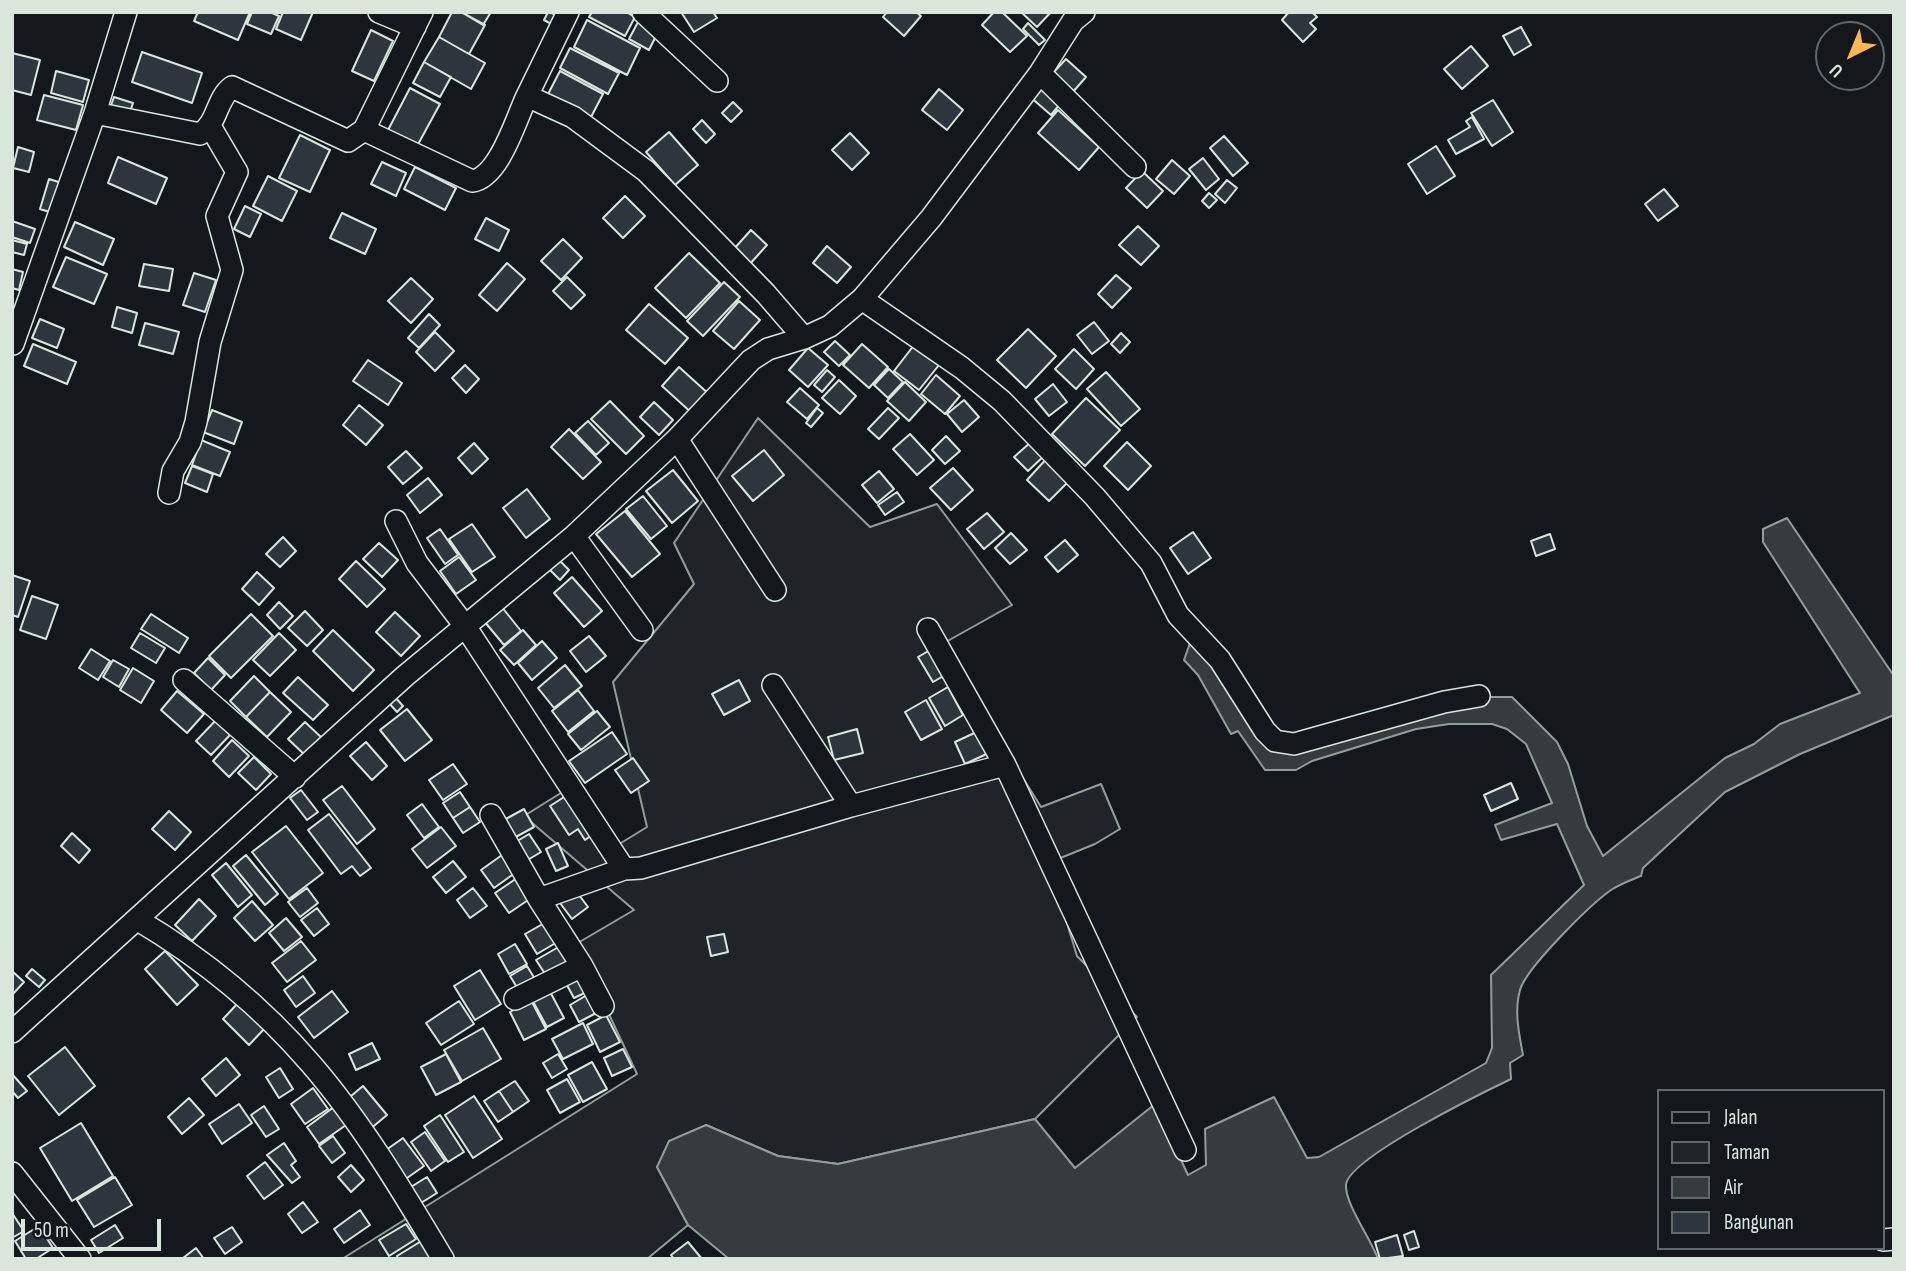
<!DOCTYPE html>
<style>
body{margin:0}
#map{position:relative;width:1906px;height:1271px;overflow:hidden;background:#14181c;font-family:"Sofia Sans Condensed",sans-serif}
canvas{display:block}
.frame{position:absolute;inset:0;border:14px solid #d8e6dc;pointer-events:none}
.legend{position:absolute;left:1657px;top:1089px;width:228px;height:161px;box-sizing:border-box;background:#14181c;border:2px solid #626a69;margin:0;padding:9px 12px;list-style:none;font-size:21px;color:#d8e6dc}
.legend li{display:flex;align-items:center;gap:14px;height:35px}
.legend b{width:35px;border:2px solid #626a69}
.north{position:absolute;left:1815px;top:21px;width:70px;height:70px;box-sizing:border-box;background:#14181c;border:2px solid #626a69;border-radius:50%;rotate:223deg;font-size:19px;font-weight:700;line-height:28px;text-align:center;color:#d8e6dc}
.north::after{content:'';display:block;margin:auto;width:24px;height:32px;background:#ffb74d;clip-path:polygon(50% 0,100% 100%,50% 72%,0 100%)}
.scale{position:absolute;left:21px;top:1219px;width:140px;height:32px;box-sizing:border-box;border:4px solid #d8e6dc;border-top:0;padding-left:9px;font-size:21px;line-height:24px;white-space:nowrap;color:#d8e6dc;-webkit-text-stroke:5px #14181c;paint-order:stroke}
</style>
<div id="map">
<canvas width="1906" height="1271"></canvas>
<div class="frame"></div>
<ul class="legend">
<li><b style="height:9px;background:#14181c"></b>Jalan</li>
<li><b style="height:19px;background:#202428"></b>Taman</li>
<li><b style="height:19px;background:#363b3e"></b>Air</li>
<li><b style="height:19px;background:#2c363c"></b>Bangunan</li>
</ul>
<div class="north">U</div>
<div class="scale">50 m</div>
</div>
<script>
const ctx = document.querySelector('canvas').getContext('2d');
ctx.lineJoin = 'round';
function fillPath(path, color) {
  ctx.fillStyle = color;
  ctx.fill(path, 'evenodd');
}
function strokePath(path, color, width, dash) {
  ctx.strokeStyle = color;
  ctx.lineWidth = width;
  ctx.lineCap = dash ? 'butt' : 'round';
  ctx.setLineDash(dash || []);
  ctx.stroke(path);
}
const green = new Path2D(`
 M758,418l112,109 67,-23 75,101 -77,43 65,93 41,66 60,-23 19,45 -25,15 -42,17 10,49 14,46 60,61 -102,102 -197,45 -60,-8 -72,-31 -49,42 31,58 -41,34h-305l295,-185 -61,-130 58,-34 -110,-94 48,-30 44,60 31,-19 -34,-145 81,-98 -20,-41z`);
fillPath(green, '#202428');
strokePath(green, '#939e99', 2);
const water = new Path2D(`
 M1787,518l107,158v39l-94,39 -75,38 -82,76 -2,8c-10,4 -21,8 -30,14 -20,14 -85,78 -91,100 -6,21 -1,44 3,65l-13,8 1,16c-27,13 -163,79 -165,106 -1,19 25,54 32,74h-649l-41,-34 -31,-58 12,-26 37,-16 72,31 60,8 197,-45 40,49 80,-64 33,71 18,-10 -1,-36 69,-32 33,61 12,-1 167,-94 6,-15 -1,-73 93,-90 -27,-61 -56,16 -6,-15 57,-22 -26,-59 -19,-15 -15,-5h-43l-33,5 -104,32 -16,9h-31l-27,-39 -7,3 -33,-59 -14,-15 7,-20 15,9 60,91 215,-43h31l45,45 11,22 19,62 16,30 122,-98 29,-14 26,-20 80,-31 -97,-151v-13z`);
fillPath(water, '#363b3e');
strokePath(water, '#939e99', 2);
const building = new Path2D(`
 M198,12h52l-12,28 -44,-19z
 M252,12h18l9,4 -8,18 -24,-10z
 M283,12h30l-12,28 -25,-11z
 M452,12h9l24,13 -16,29 -30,-17z
 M461,12h30l-8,13z
 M548,12l15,5 -6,10 -13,-7z
 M592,12h34l9,5 -10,19 -36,-19z
 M681,12h32l4,6 -23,14z
 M887,12h29l5,4 -17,20 -21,-19z
 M994,12h8l25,24 -17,16 -28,-27z
 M1021,12h30l-14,15z
 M1289,12h23l5,5 -7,6 6,6 -13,13 -21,-22z
 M587,20l53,28 -13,27 -53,-28z
 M638,22l20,10 -9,18 -20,-11z
 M1028,23l17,17 -6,5 -16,-16z
 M1521,27l10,18 -17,10 -11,-19z
 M371,30l22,11 -19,40 -22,-10z
 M439,37l46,26 -14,26 -47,-27z
 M1471,46l17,20 -26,23 -18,-20z
 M570,48l49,25 -11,21 -48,-26z
 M142,52l60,21 -10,30 -60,-21z
 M12,53l28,7 -9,35 -19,-5z
 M1066,59l20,18 -14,16 -20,-19z
 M424,62l27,15 -11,20 -27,-14z
 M56,71l33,9 -6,22 -32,-9z
 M560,71l43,23 -14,27 -43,-23z
 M1038,86l22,18 -9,11 -22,-19z
 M410,88l30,16 -24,44 -29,-16z
 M939,89l24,21 -16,20 -25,-20z
 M44,95l39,10 -7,25 -39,-10z
 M114,97l19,6 -5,15 -19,-7z
 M1493,100l20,32 -21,14 -21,-33z
 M733,102l9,9 -11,11 -9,-9z
 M1058,110l41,37 -20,23 -41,-37z
 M1472,117l12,22 -28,15 -8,-14 22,-13 -4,-6z
 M702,120l13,14 -9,9 -13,-14z
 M669,132l29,33 -23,20 -29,-33z
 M850,133l19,20 -17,17 -20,-20z
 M300,135l30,15 -20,42 -31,-14z
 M1224,136l24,27 -15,13 -23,-28z
 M1436,146l19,30 -28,18 -19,-30z
 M18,147l16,5 -5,20 -16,-4z
 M118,157l49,21 -11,26 -48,-21z
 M1203,158l16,21 -13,11 -17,-21z
 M1172,160l18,16 -16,18 -18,-15z
 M382,162l24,11 -10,23 -25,-12z
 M415,167l41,21 -11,22 -41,-21z
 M1142,171l21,20 -16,17 -21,-20z
 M268,176l29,15 -15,30 -29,-15z
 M49,179l16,5 -9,30 -16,-5z
 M1227,180l10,8 -12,15 -10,-9z
 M1664,189l14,17 -20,15 -13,-17z
 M1209,193l8,7 -8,8 -7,-7z
 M625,196l20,20 -22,22 -20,-20z
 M245,206l16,8 -11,23 -16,-8z
 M342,213l34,16 -11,25 -35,-16z
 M486,218l23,12 -10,21 -24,-12z
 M12,221l23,8 -5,14 -18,-6z
 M75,222l39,17 -11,26 -39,-18z
 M1138,226l21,20 -18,19 -22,-20z
 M751,230l16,15 -18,20 -16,-15z
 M563,239l19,19 -21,22 -20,-19z
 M12,240l15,4 -3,11 -12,-3z
 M827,246l24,21 -14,16 -24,-20z
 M689,253l31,30 -34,35 -31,-30z
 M66,257l41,17 -13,30 -41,-17z
 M507,263l18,16 -28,32 -18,-16z
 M144,264l29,5 -4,22 -30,-5z
 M12,269l11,3 -4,18 -7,-2z
 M194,273l22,7 -11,32 -22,-7z
 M1116,275l15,13 -19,20 -14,-14z
 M567,277l18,18 -14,14 -18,-18z
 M411,278l22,21 -22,24 -23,-22z
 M724,282l16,15 -37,39 -16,-15z
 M739,301l21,19 -26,29 -21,-18z
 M649,304l39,34 -23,26 -39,-34z
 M117,307l20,6 -5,20 -20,-6z
 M429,314l11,11 -21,23 -11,-10z
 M40,319l24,10 -7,19 -25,-10z
 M1094,322l15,19 -17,13 -15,-19z
 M145,323l34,9 -6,22 -34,-9z
 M1028,329l28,27 -30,32 -29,-28z
 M435,332l19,19 -19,20 -19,-19z
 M1121,333l9,9 -10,11 -9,-9z
 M918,340l25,20 -24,30 -25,-19z
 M835,341l15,14 -11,11 -15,-14z
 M33,344l43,18 -9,22 -43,-18z
 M862,344l26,23 -19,21 -26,-23z
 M808,348l20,17 -20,22 -19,-17z
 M1074,349l20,20 -18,20 -21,-20z
 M368,360l34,23 -14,22 -35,-24z
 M465,365l14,14 -13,14 -14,-15z
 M679,367l32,29 -17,19 -32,-29z
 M889,369l14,13 -15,16 -14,-13z
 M827,370l8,7 -13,15 -8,-7z
 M1106,372l34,37 -19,17 -34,-37z
 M936,375l24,21 -15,18 -24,-20z
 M839,380l17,16 -16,18 -18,-16z
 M905,382l21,20 -17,19 -22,-20z
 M1053,384l14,18 -18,14 -14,-17z
 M800,388l19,17 -12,14 -20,-17z
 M1086,398l34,32 -35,36 -33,-32z
 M964,400l15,17 -17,15 -15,-18z
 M610,401l34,35 -18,18 -35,-35z
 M654,402l19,18 -14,15 -19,-18z
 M359,405l24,20 -17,20 -23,-20z
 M817,408l6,5 -12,14 -5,-4z
 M888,408l11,10 -20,21 -11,-10z
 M212,410l30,12 -8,22 -31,-12z
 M588,421l21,22 -13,12 -21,-22z
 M569,429l32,33 -18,17 -32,-32z
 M910,434l24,26 -17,15 -24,-26z
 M946,436l14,15 -15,13 -13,-14z
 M201,440l29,12 -10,24 -28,-11z
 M1031,442l13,14 -16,15 -14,-14z
 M1127,442l24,24 -23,24 -24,-24z
 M474,443l14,16 -16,15 -14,-16z
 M764,450l20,25 -31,26 -21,-25z
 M406,451l16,17 -19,16 -15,-17z
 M1049,456l23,22 -23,23 -22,-21z
 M192,466l21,8 -6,18 -22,-9z
 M953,468l20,22 -22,20 -21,-22z
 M673,470l25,31 -26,22 -26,-32z
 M879,471l15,18 -17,14 -15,-18z
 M428,478l14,17 -22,18 -13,-18z
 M527,489l23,30 -24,19 -23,-30z
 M897,492l7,10 -19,13 -7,-10z
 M643,496l24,30 -16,13 -25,-30z
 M625,511l35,43 -28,23 -36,-43z
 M987,513l17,19 -20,17 -17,-20z
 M472,524l23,33 -23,15 -23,-33z
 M440,529l18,26 -13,9 -18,-26z
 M1193,532l18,26 -23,16 -18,-26z
 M1011,533l16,17 -17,14 -15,-16z
 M1550,534l5,15 -19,7 -5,-15z
 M283,537l13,14 -16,16 -14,-13z
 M1065,540l13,15 -20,17 -13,-15z
 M379,543l19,17 -16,17 -19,-18z
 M459,557l17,23 -20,14 -16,-23z
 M558,559l11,11 -9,10 -11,-11z
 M356,561l29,28 -18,18 -28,-28z
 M257,572l17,16 -15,17 -17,-16z
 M12,575l18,6 -12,36 -6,-2z
 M572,577l30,34 -18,16 -30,-34z
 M32,596l26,9 -12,34 -26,-9z
 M279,602l14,14 -13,13 -13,-14z
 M501,606l20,25 -17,14 -20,-24z
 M305,611l18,19 -16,16 -19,-18z
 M395,612l25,24 -19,20 -25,-24z
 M151,614l37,24 -9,15 -38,-24z
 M251,614l22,22 -42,42 -22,-22z
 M333,630l41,40 -21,21 -40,-40z
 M523,630l13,15 -22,20 -14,-15z
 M140,633l25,15 -9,15 -25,-15z
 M279,633l17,17 -26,26 -17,-16z
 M589,636l17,20 -20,16 -16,-21z
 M542,641l15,17 -25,22 -14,-17z
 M91,649l19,12 -12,19 -19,-12z
 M932,649l15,25 -14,8 -15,-25z
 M208,658l17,17 -14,15 -17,-17z
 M113,660l16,9 -10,18 -16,-10z
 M565,665l17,21 -28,22 -16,-20z
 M133,668l21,13 -13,22 -21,-13z
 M254,676l16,16 -24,25 -16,-16z
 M298,677l30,28 -15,15 -30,-27z
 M739,680l11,21 -26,14 -12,-21z
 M948,687l15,28 -18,11 -16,-28z
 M578,690l16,21 -26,21 -16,-21z
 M177,691l27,23 -17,19 -26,-23z
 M270,692l21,20 -24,25 -21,-20z
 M394,696l9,10 -6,6 -9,-10z
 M926,700l16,29 -21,11 -16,-28z
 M407,709l25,31 -27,21 -25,-31z
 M597,711l13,16 -29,23 -13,-16z
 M216,720l14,15 -19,20 -15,-14z
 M305,722l18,17 -17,17 -18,-17z
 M857,729l6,24 -29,7 -6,-23z
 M983,729l10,22 -28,13 -10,-22z
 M612,732l15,22 -42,29 -16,-22z
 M232,740l17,16 -20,21 -16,-16z
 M366,742l21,24 -15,14 -22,-24z
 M254,757l17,17 -15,16 -18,-17z
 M633,758l16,23 -18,12 -16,-23z
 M453,764l14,20 -24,16 -14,-20z
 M1511,783l7,16 -27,12 -7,-16z
 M342,786l33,43 -18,15 -34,-44z
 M301,790l17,22 -11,8 -17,-22z
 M460,792l10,15 -17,11 -10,-15z
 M572,792l26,39 -13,9 -7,-11 -9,6 -19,-29z
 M422,804l17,23 -15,11 -17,-23z
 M470,807l10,15 -17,11 -10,-15z
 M524,809l10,18 -20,11 -10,-18z
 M169,811l22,21 -16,18 -23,-21z
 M329,814l42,54 -11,8 -8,-10 -11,8 -33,-44z
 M286,826l37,47 -34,26 -37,-47z
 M441,827l15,19 -29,22 -15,-19z
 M72,833l18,17 -11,13 -18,-17z
 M529,834l12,18 -15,9 -12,-18z
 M558,843l10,23 -12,5 -10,-22z
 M246,855l32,39 -13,11 -32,-39z
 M502,855l13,18 -21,15 -13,-18z
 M453,861l13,16 -20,16 -13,-16z
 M226,863l26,32 -14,12 -26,-32z
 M517,878l14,20 -22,15 -14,-20z
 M573,887l15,20 -16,12 -15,-20z
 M307,888l11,15 -18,14 -12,-15z
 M473,888l14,18 -17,12 -13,-18z
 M199,899l17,17 -24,25 -17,-16z
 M252,901l21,24 -18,16 -21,-23z
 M317,908l12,16 -15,12 -13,-16z
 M286,918l16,19 -18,14 -15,-18z
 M548,921l11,20 -22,13 -12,-20z
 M724,934l4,18 -17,4 -4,-19z
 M301,941l15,19 -29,22 -15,-19z
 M515,944l12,20 -18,10 -11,-20z
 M562,945l12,21 -25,14 -13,-20z
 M165,951l33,34 -21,20 -32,-36z
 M527,966l11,18 -17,10 -11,-18z
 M32,969l13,11 -6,7 -13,-11z
 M579,969l12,21 -17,8 -11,-20z
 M480,970l21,34 -26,16 -21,-34z
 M12,971l12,11 -12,13z
 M303,976l12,17 -19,14 -12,-17z
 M547,986l17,32 -17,9 -17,-31z
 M332,991l16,21 -34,26 -16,-21z
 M592,992l10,18 -23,12 -9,-17z
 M531,1000l15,29 -22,11 -14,-28z
 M459,1001l15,23 -33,21 -15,-22z
 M239,1002l26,26 -16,17 -26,-26z
 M606,1015l14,27 -20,10 -13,-27z
 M583,1023l10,21 -30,15 -11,-20z
 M483,1028l18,31 -39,22 -18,-31z
 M372,1043l8,16 -24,11 -7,-16z
 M65,1047l30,39 -36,29 -31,-39z
 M623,1049l9,18 -20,9 -8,-18z
 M446,1054l15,28 -25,13 -15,-28z
 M558,1054l9,15 -15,9 -9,-15z
 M226,1058l14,17 -24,21 -14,-17z
 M592,1062l15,27 -24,13 -15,-27z
 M280,1068l13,21 -14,9 -13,-21z
 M12,1074l15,17 -9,7 -6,-7z
 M567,1079l13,23 -20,11 -13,-23z
 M515,1081l14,20 -16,11 -14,-21z
 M363,1086l24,29 -18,15 -24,-29z
 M313,1088l15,21 -23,15 -14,-20z
 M499,1091l14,21 -15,10 -14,-21z
 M474,1096l28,43 -29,19 -28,-43z
 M189,1098l15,17 -22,19 -14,-17z
 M239,1104l13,19 -30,21 -13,-20z
 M264,1106l15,23 -13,8 -15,-22z
 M334,1107l12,18 -27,19 -12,-17z
 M440,1115l24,37 -16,10 -24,-36z
 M81,1123l32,53 -41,25 -32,-53z
 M425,1132l20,29 -14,10 -20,-29z
 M333,1136l12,17 -13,10 -13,-17z
 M403,1138l21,28 -24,17 -21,-28z
 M284,1143l12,18 -5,4 9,12 -8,6 -25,-28z
 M265,1162l18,23 -19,14 -17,-23z
 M351,1165l13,15 -13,12 -13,-15z
 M115,1177l17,28 -38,22 -17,-27z
 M427,1177l10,16 -21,13 -10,-16z
 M303,1202l15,20 -16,11 -14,-19z
 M360,1210l10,15 -26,18 -10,-14z
 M12,1213l12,18 -12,7z
 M406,1224l10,15 -27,17 -10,-16z
 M115,1225l8,13 -24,15 -8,-13z
 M39,1226l14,22 -17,11h-10l-11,-18z
 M232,1227l10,15 -17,12 -11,-16z
 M1414,1231l5,16 -10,3 -5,-15z
 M1397,1235l6,21 -23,3 -5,-17z
 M423,1240l11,19h-36l-1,-3z
 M688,1242l14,17h-28l-3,-4z
 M196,1248l8,11h-21v-1z`);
fillPath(building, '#2c363c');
strokePath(building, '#d8e6dc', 2);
const minor = new Path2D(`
 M379,12l36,15
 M568,12l-41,84 46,21 73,54 120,123 38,44
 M643,12l74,69
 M1040,73l95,94
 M95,113l31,-101
 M364,130l58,-118
 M862,299l100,69 40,33 93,96 56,66 27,52 42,45 45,71 10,10 19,3 150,-42 35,-6
 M13,344l82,-231 105,21c18,-11 16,-35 32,-47l116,54 16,-11 108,51c27,-3 44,-62 55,-85
 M677,439l98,151
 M169,493l4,-22 17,-29 6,-20 14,-80 22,-72 -15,-54 20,-44 -27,-46
 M396,521l21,42 48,63 159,243 17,-1 210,-62 -78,-121
 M574,536l68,94
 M928,629l77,136 180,385
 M184,680l111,97
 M851,806l154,-41
 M491,815l48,84 85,-30
 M539,899l43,67 21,40
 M138,920c64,38 124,87 173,144 51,59 92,128 132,195
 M515,999l67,-33
 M12,1032l393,-356 169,-140 103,-97 74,-79 17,-11 36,-11 26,-12 32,-27 69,-81 109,-145 33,-52 11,-9
 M12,1173l68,86
 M1883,1240l11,-1`);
strokePath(minor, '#d8e6dc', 24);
strokePath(minor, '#14181c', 21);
</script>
